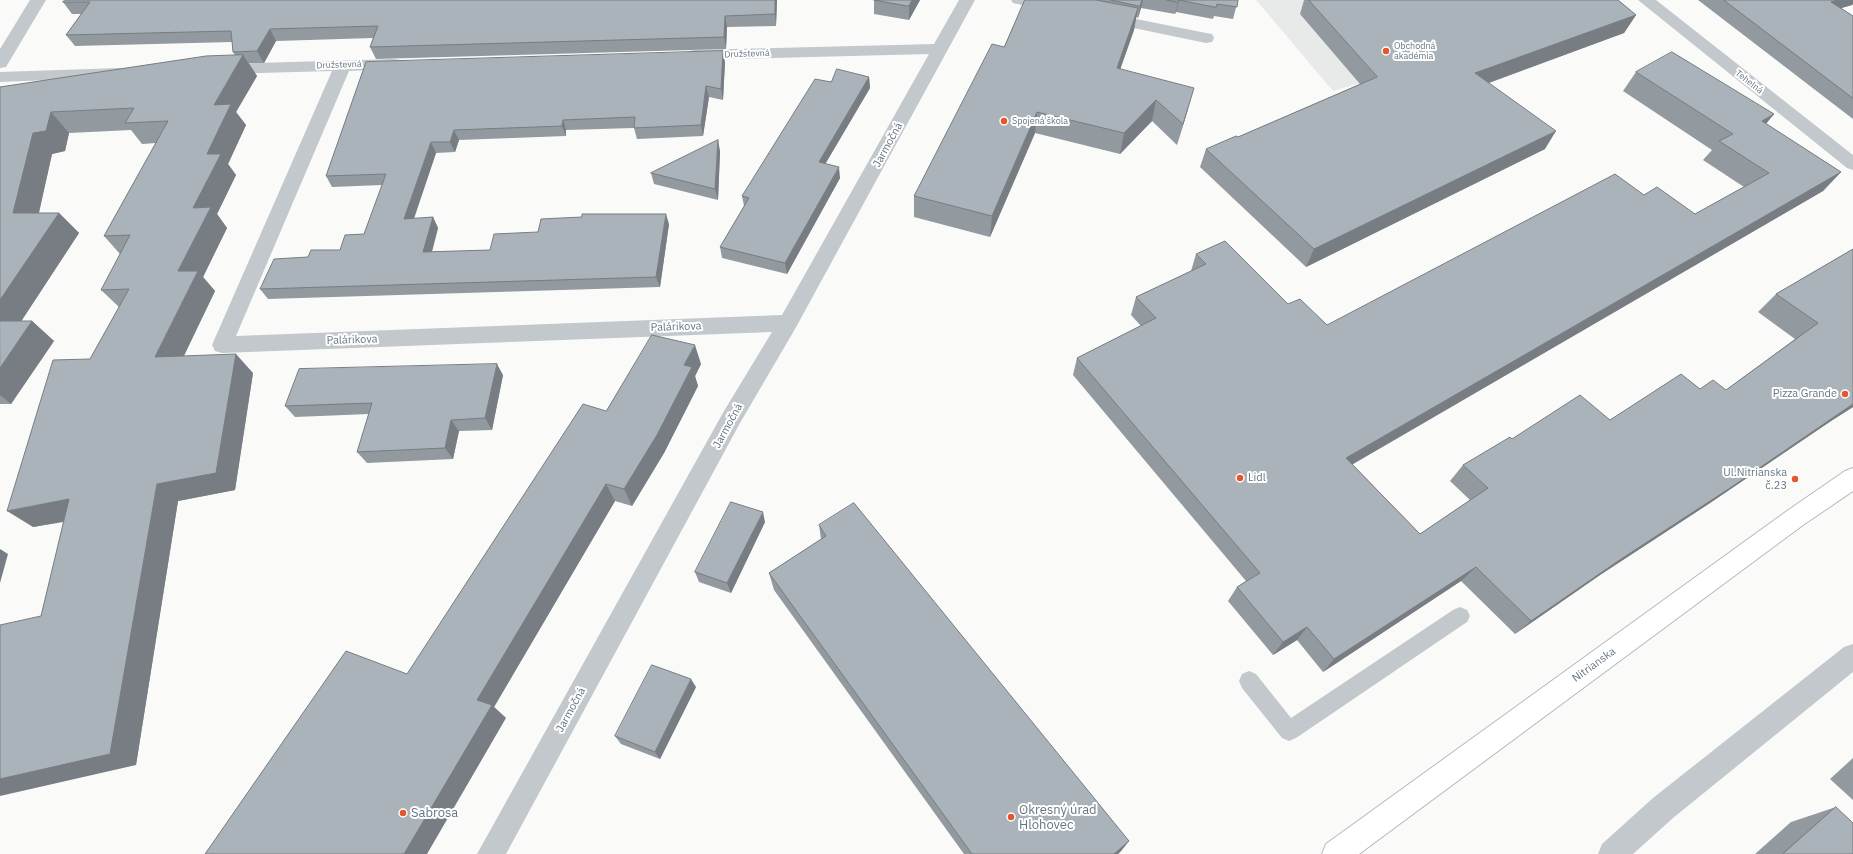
<!DOCTYPE html>
<meta charset="utf-8">
<style>
body{margin:0}
canvas{display:block;background:#fafaf8}
</style>
<canvas width="1853" height="854"></canvas>
<script>
const ctx = document.querySelector('canvas').getContext('2d');
ctx.lineJoin = 'round';
function fillPath(path, color) {
  ctx.fillStyle = color;
  ctx.fill(path, 'evenodd');
}
function strokePath(path, color, width, dash) {
  ctx.strokeStyle = color;
  ctx.lineWidth = width;
  ctx.lineCap = dash ? 'butt' : 'round';
  ctx.setLineDash(dash || []);
  ctx.stroke(path);
}
function write(font, color, halo, rows, align = 'center') {
  ctx.font = font + ' "IBM Plex Sans",sans-serif';
  ctx.lineWidth = 4;
  ctx.setLineDash([]);
  ctx.textBaseline = 'middle';
  ctx.strokeStyle = halo;
  ctx.fillStyle = color;
  for (const [text, x, y, turn = 0] of rows) {
    ctx.save();
    ctx.translate(x, y);
    ctx.rotate((+turn || 0) * Math.PI / 180);
    ctx.textAlign = isNaN(turn) ? turn : align;
    if (halo) ctx.strokeText(text, 0, 0);
    ctx.fillText(text, 0, 0);
    ctx.restore();
  }
}
fillPath(new Path2D(`
 M1256,0h344l12,10 -279,81z`), '#e8e9e9');
const secondary = new Path2D(`
 M1853,468v23l-50,34 -444,329h-37l4,-10 461,-333 58,-40z`);
strokePath(secondary, '#b3babf', 2);
fillPath(new Path2D(`
 M1460,607l7,3 3,6 -3,6 -171,116 -7,3 -7,-3 -40,-50 -3,-7 3,-7 7,-3 7,3 35,44 162,-108z`), '#c3c8cc');
fillPath(new Path2D(`
 M30,0h16l-40,67 -6,1v-19z
 M959,0h16l-180,329 -55,94 -234,431h-29l247,-443 48,-79 -550,21 -7,-2 -3,-6 120,-274 -109,3 -6,-1 -2,-4 2,-4 6,-1 171,-5 6,1 2,4 -2,4 -6,1 -45,2 -113,265 546,-21 147,-261 -234,6 -6,-1 -2,-4 2,-4 6,-1 239,-6z
 M1011,0h32l18,4 2,3 -2,3 -6,2 -42,-9z
 M1638,0h18l197,155v15l-6,-2z
 M1106,13l100,20 6,1 2,4 -2,4 -6,1 -106,-22 -2,-3 2,-3z
 M120,68l6,1 2,4 -2,4 -126,5v-10z
 M1853,644v28l-180,146 -40,36h-35l4,-10 51,-46 191,-151z`), '#c3c8cc');
fillPath(secondary, '#fff');
fillPath(new Path2D(`
 M65,0h712l-1,26 -49,1 -1,22 -350,10 -6,-12 3,-9 -97,3 -12,22h-15l8,13 -21,36 10,13 -18,39 8,11 -19,39 10,14 -24,49 12,14 -31,65 69,17 -18,117 -57,11 -42,264 -95,-149 23,-94 -31,5 57,-168 29,-52 -18,-17 19,-36 -16,-18 52,-93 -14,1 -11,-14 -62,3 -4,18 -13,3 -13,59h20l20,20 -58,88h11l22,20 -43,63h-11v-317l235,-32 -2,-3 -1,-10 -157,4 -9,-11 15,-21h-9l-9,-12z
 M874,0h46l-11,20 -35,-6z
 M1025,0h213l-5,19 -19,-3 -1,3 -37,-7 -1,2 -34,-6 -3,10 -2,-1 -2,13 -14,39 68,40 -11,36 -25,-24 -32,33 -85,-21 -45,104 -76,-20v-21l90,-149z
 M1304,0h314l18,15 -12,18 -135,50 56,66 -239,118 -106,-100 6,-18 32,-12 122,-53 -60,-70z
 M1698,0h155v4l-1,1 -11,3 12,8v103z
 M366,62h359l-2,38 -14,-3 -6,39 -66,3 -3,-11 -68,2v6l-107,4 -4,12 -19,1 -22,66 19,-2 5,11 -6,24 58,-2 48,-18 131,-8 -9,63 -392,12 -8,-10 48,-32 32,-7 24,-16 18,-49 -50,2 -6,-11z
 M1636,72l138,42 -8,10 75,48 -18,19 -471,273 68,70 50,-34 -20,-19 13,-16 49,-26 98,-19 90,-31 26,1 69,-51 -37,-27 18,-18 77,-45v158l-22,14 -121,82 -110,72 -85,59 -54,-53 -138,91 -26,-32 -24,15 -45,-54 9,-14 9,-6 -173,-206 4,-17 64,-32 -10,-11 5,-18 55,-26 5,-17 92,50 39,21 317,-130 51,19 49,-27 -41,-27 9,-10 -89,-59z
 M869,77l1,11 -45,76 15,14 -53,96 -65,-16 -2,-11 24,-41 -2,-10 89,-114z
 M718,140l2,12 -2,48 -64,-16 -3,-11z
 M701,364l-6,12 3,10 -34,67 -32,53 -17,-5 -121,206 12,11 -99,-44 199,-263z
 M503,375l-11,55 -33,1 -6,28 -86,4 -10,-11 12,-38 -74,3 -10,-11z
 M765,522l-34,71 -32,-11 -4,-10z
 M819,525l310,316 -8,10 -3,3h-154l-190,-264 -5,-17 52,-34z
 M696,687l-36,72 -39,-15 -6,-8z
 M1853,758v42l-23,-21z
 M1836,807l17,47h-98l36,-32z`), '#929a9f');
fillPath(new Path2D(`
 M775,0h2l-1,26 -1,-12z
 M912,0h8l-11,20v-14z
 M1142,0h1l-2,8 -3,10 2,-12z
 M1179,0l-3,12 -1,2 3,-12z
 M1837,0h16v4l-1,1 -31,9 10,-12z
 M1138,8l-4,22 -21,60 4,-22z
 M1636,15l-12,18 -158,58 9,-18z
 M725,16l2,11 -1,22 -2,-12z
 M270,29l6,12 -12,22 -7,-12z
 M723,51l2,11 -2,38 -2,-11z
 M243,55l14,21 -21,36 10,13 -18,39 8,11 -19,39 10,14 -24,49 12,14 -41,85 -19,-19 23,-86 29,-117 7,-49z
 M869,77l1,11 -50,85 -1,-11z
 M706,86l3,11 -6,39 -2,-11z
 M1194,88l-6,21 -11,36 6,-21z
 M1156,100l-4,21 -32,33 4,-21z
 M51,112l18,21 -4,18 -13,3 -18,80 -21,-21 20,-80z
 M1037,112l-2,21 -45,104 2,-21z
 M1774,114l-16,19 4,-12z
 M563,120l3,10v6l-4,-10z
 M454,130l5,10 -4,12 -5,-10z
 M1556,131l-11,18 -239,118 8,-18z
 M718,140l2,12 -2,48 -3,-11z
 M431,142l5,11 -26,76 -6,-10z
 M839,167l1,11 -53,96 -2,-11z
 M1841,172l-18,19 -487,283 10,-16z
 M59,213l20,20 -70,107 -9,-7v-33z
 M666,214l3,10 -9,63 -4,-10z
 M433,217l5,11 -9,34 -6,-10z
 M32,321l22,20 -43,63 -11,-9v-27z
 M695,345l6,19 -6,12 3,10 -34,67 -32,53 -8,-17 60,-124z
 M236,354l17,19 -18,117 -57,11 -42,264 -136,31v-17l157,-295z
 M497,364l6,11 -11,55 -7,-12z
 M1853,404v3l-22,14 -121,82 -110,72 -85,59 16,-13 87,-60z
 M451,420l8,11 -6,28 -8,-11z
 M606,484l9,17 -121,206 12,11 -79,136h-23l73,-154z
 M69,499l24,17 -60,11 -26,-16z
 M763,512l2,10 -34,71 -4,-10z
 M0,549l8,5 -8,29z
 M1476,567l-15,14 -138,91 11,-13z
 M1307,627l-10,13 -24,15 10,-13z
 M691,679l5,8 -36,72 -5,-7z
 M1129,841l-8,10 -3,3h-4z`), '#777d82');
const building = new Path2D(`
 M65,0h710v14l-50,2 -1,21 -354,10 8,-21 -108,3 -13,22 -24,1 -2,-21 -165,4 24,-33h-27z
 M874,0h38l-3,6z
 M1025,0h71l42,8 -21,60 77,20 -11,36 -27,-24 -32,33 -87,-21 -45,104 -78,-20 78,-152 12,3z
 M1111,0h31l-2,6z
 M1167,0h11v2z
 M1179,0h59l-1,7 -20,-3 -1,3z
 M1309,0h309l18,15 -161,58 81,58 -242,118 -108,-100 30,-13 2,1 139,-60z
 M1724,0h113l-6,2 22,14v82z
 M723,51l-2,38 -15,-3 -5,39 -67,3 1,-11 -72,3 -1,6 -108,4 -4,12h-19l-27,77 29,-2 -10,35 67,-2 4,-16 44,-2 3,-13 41,-2v-3h84l-10,63 -396,12 14,-30 34,-2 3,-7h29l5,-15 19,-1 22,-60 -60,2 40,-114z
 M1672,52l102,62 -12,7 79,51 -495,286 74,76 68,-46 -25,-23 47,-28 2,2 68,-44 30,25 71,-46 19,15 13,-9 13,10 92,-67 -42,-29 77,-45v155l-123,84 -112,73 -87,60 -55,-54 -142,92 -27,-32 -24,15 -46,-55 23,-14 -183,-215 79,-40 -20,-21 70,-33 -10,-10 29,-13 63,63 12,-5 27,26 288,-151 29,21 13,-8 38,27 74,-41 -50,-32 14,-7 -97,-62z
 M243,55l-29,50 17,-1 -24,50h14l-28,54 18,-1 -33,64h20l-43,86 81,-3 -20,119 -59,11 -47,270 -110,25v-154l41,-9 28,-117 -62,12 46,-151 37,-1 39,-70 -28,1 29,-55 -26,1 64,-115 -43,2 9,-15 -83,4 -5,19 -13,2 -20,80h46l-59,87v-213l206,-31z
 M837,69l32,8 -50,85 20,5 -54,96 -65,-16 29,-49 -7,-2 73,-117 16,3z
 M718,140l-3,49 -64,-16z
 M0,321h32l-32,47z
 M652,335l43,10 -11,20 8,2 -35,68 -33,54 -18,-5 -129,216 15,5 -88,149h-199l141,-203 61,23 176,-270 23,7z
 M497,364l-12,54 -34,2 -6,28 -88,4 15,-49 -87,3 14,-37z
 M731,502l32,10 -36,71 -32,-11z
 M854,503l275,338 -15,13h-142l-203,-281 57,-37 -7,-11z
 M652,665l39,14 -36,73 -40,-16z
 M1836,807l17,16v31h-70z`);
fillPath(building, '#aab3b9');
strokePath(building, '#777d82', 1);
for (const [x, y, r, color] of [
 [1386,51,4,"#e4572e"],
 [1004,121,4,"#e4572e"],
 [1845,394,4,"#e4572e"],
 [1240,478,4,"#e4572e"],
 [1795,479,4,"#e4572e"],
 [403,813,4,"#e4572e"],
 [1011,817,4,"#e4572e"]
]) {
  const dot = new Path2D();
  dot.arc(x, y, r, 0, 2 * Math.PI);
  ctx.fillStyle = color;
  ctx.fill(dot);
  strokePath(dot, '#fff', 1.5);
}
write('9px', '#657683', '#fff', [
 ["Obchodná",1394,46],
 ["akadémia",1394,56],
 ["Spojená škola",1012,121]
], 'left');
write('9px', '#657683', '#fff', [
 ["Družstevná",747,54,-2],
 ["Družstevná",339,65,-2],
 ["Tehelná",1749,82,38]
]);
write('11px', '#657683', '#fff', [
 ["Jarmočná",888,145,-61],
 ["Palárikova",676,327,-2],
 ["Palárikova",352,340,-2],
 ["Jarmočná",728,426,-61],
 ["Nitrianska",1594,665,-36],
 ["Jarmočná",571,710,-61]
]);
write('11px', '#657683', '#fff', [
 ["Pizza Grande",1837,394],
 ["Ul.Nitrianska",1787,473],
 ["č.23",1787,486],
 ["Lidl",1248,478,"left"]
], 'right');
write('13px', '#657683', '#fff', [
 ["Okresný úrad",1019,810],
 ["Hlohovec",1019,825],
 ["Sabrosa",411,813]
], 'left');
</script>
